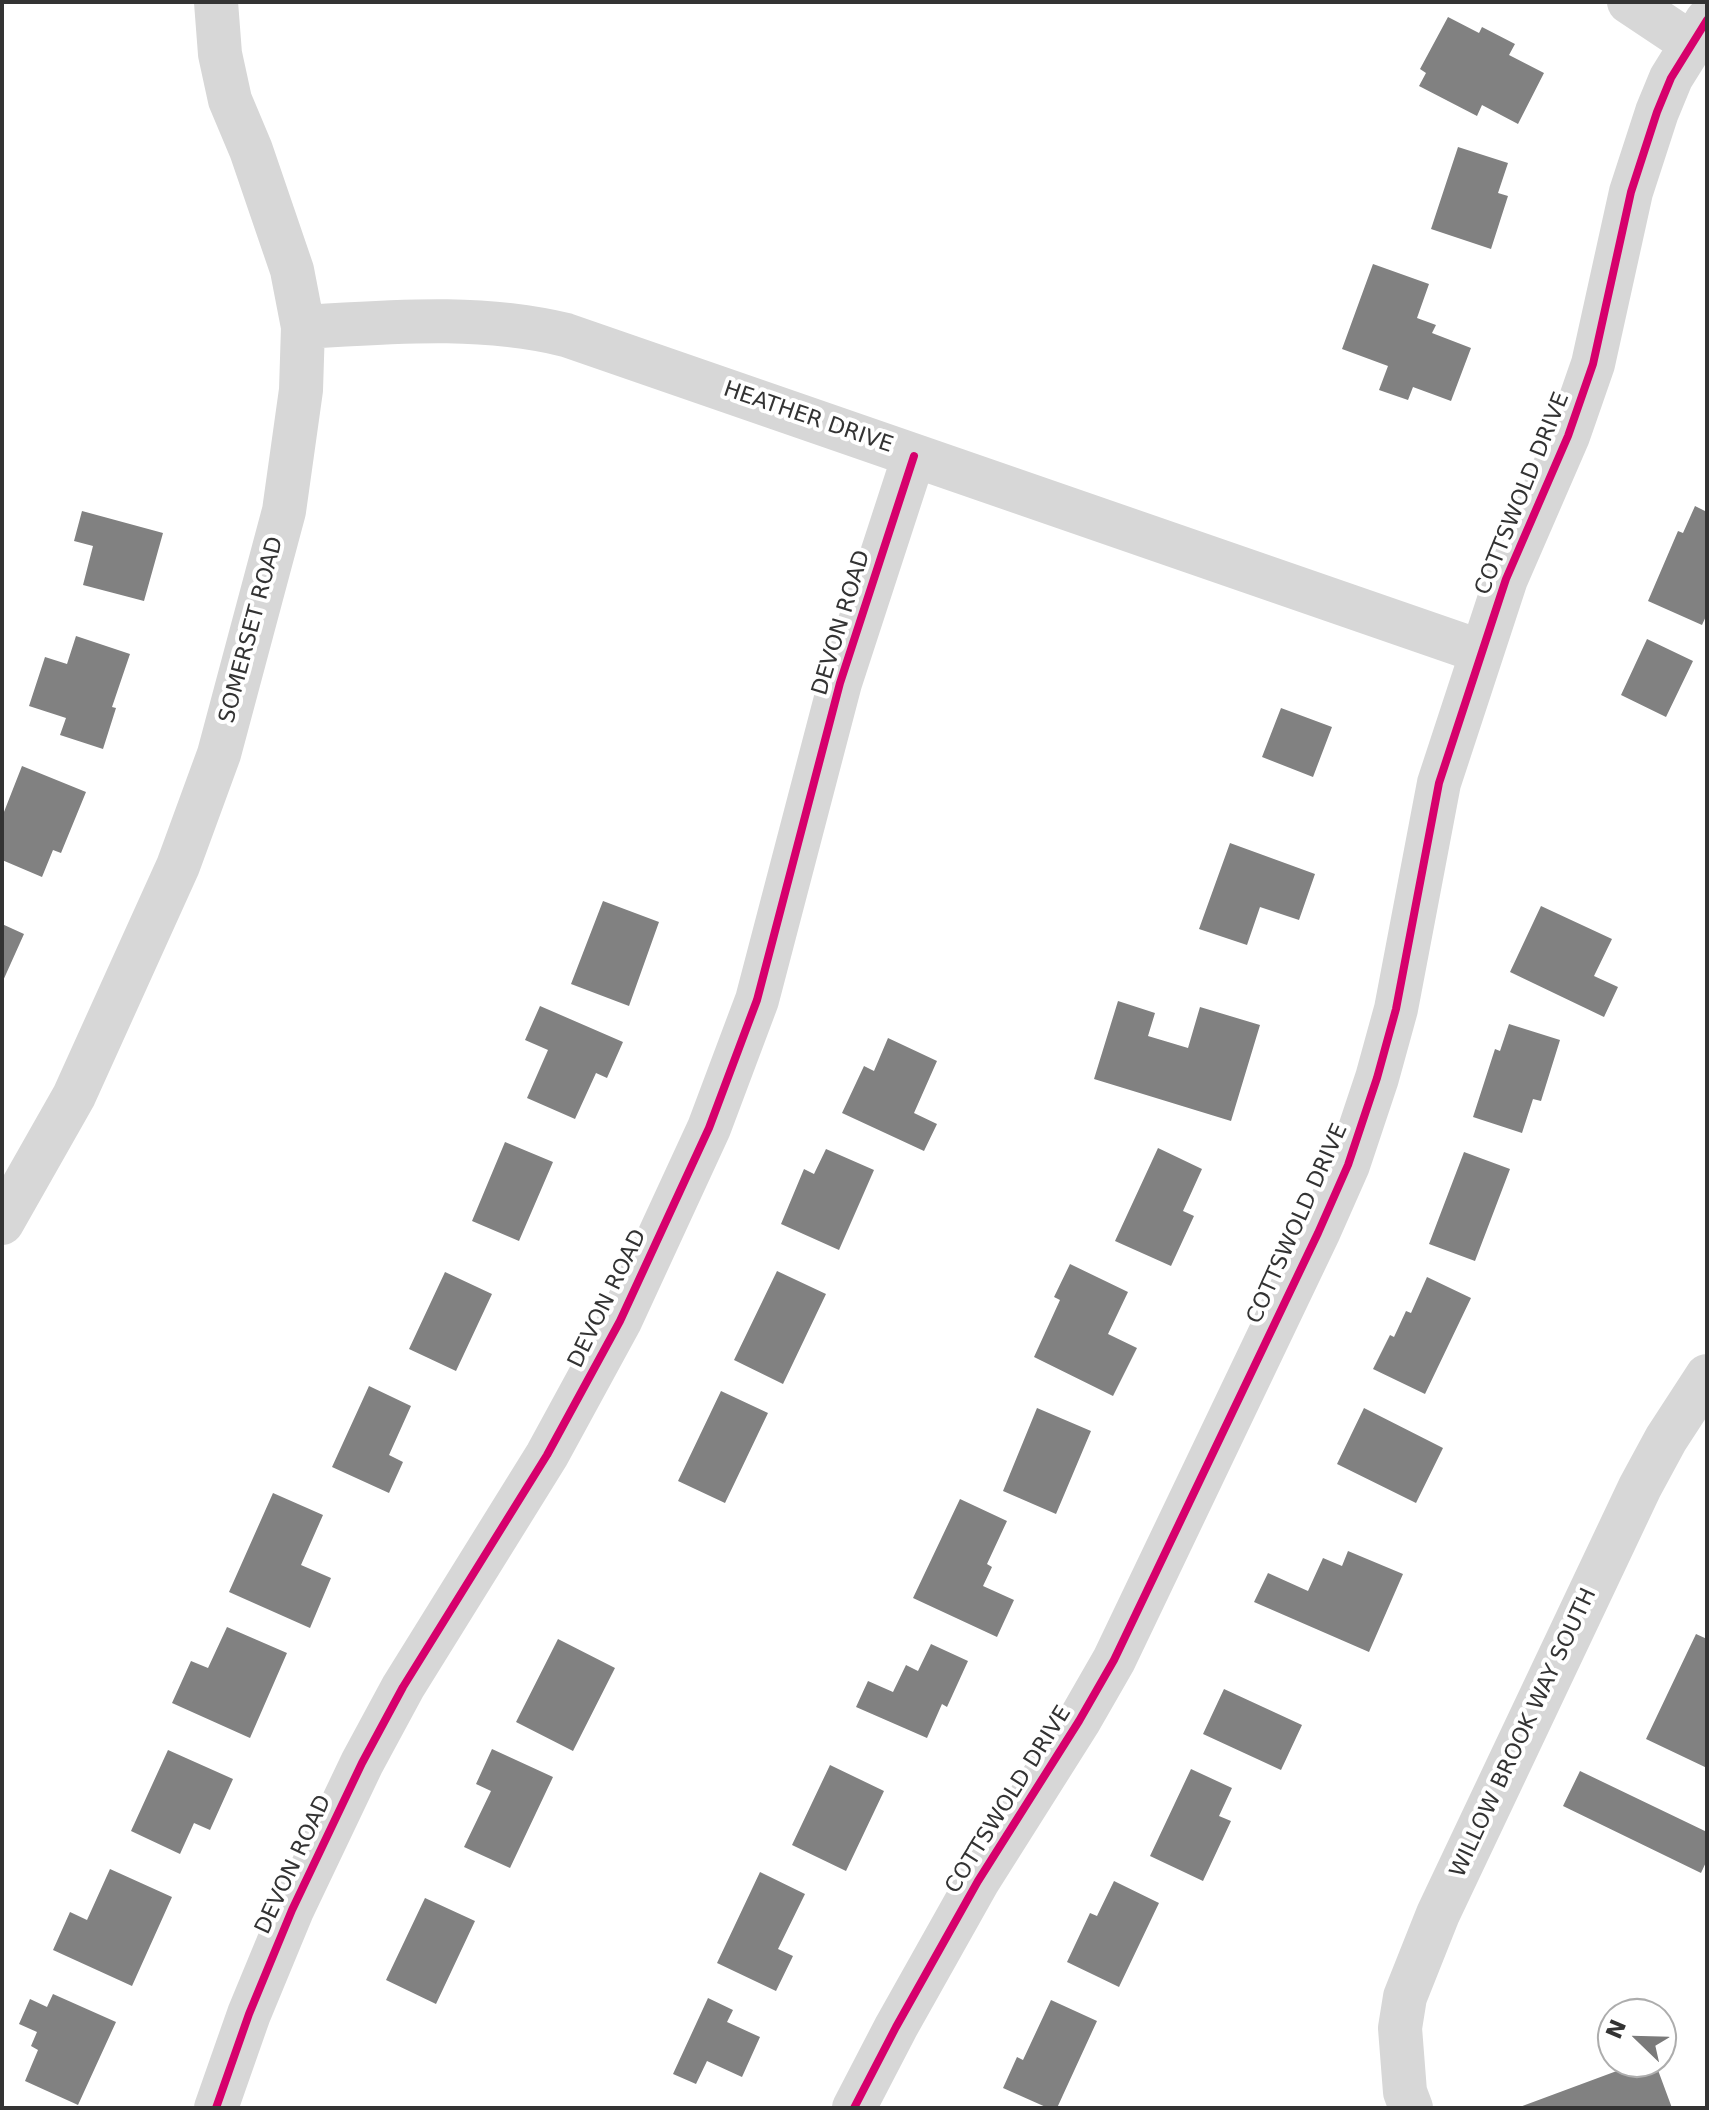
<!DOCTYPE html>
<style>
body{margin:0}
#map{position:relative;width:1709px;height:2110px;overflow:hidden;background:#fff;font-family:"DejaVu Sans",sans-serif}
canvas{display:block}
.frame{position:absolute;inset:0;border:4px solid #333;pointer-events:none}
.north{position:absolute;left:1597px;top:1998px;width:80px;height:80px;box-sizing:border-box;background:#fff;border:2px solid #adadad;border-radius:50%;rotate:293deg;font-size:22px;font-weight:700;line-height:32px;text-align:center;color:#333}
.north::after{content:'';display:block;margin:auto;width:28px;height:36px;background:#7a7a7a;clip-path:polygon(50% 0,100% 100%,50% 72%,0 100%)}
</style>
<div id="map">
<canvas width="1709" height="2110"></canvas>
<div class="frame"></div>
<div class="north">N</div>
</div>
<script>
const ctx = document.querySelector('canvas').getContext('2d');
ctx.lineJoin = 'round';
function fillPath(path, color) {
  ctx.fillStyle = color;
  ctx.fill(path, 'evenodd');
}
function strokePath(path, color, width, dash) {
  ctx.strokeStyle = color;
  ctx.lineWidth = width;
  ctx.lineCap = dash ? 'butt' : 'round';
  ctx.setLineDash(dash || []);
  ctx.stroke(path);
}
function write(font, color, halo, rows, align = 'center') {
  ctx.font = font + ' "DejaVu Sans",sans-serif';
  ctx.lineWidth = 8;
  ctx.setLineDash([]);
  ctx.textBaseline = 'middle';
  ctx.strokeStyle = halo;
  ctx.fillStyle = color;
  for (const [text, x, y, turn = 0] of rows) {
    ctx.save();
    ctx.translate(x, y);
    ctx.rotate((+turn || 0) * Math.PI / 180);
    ctx.textAlign = isNaN(turn) ? turn : align;
    if (halo) ctx.strokeText(text, 0, 0);
    ctx.fillText(text, 0, 0);
    ctx.restore();
  }
}
fillPath(new Path2D(`
 M1448,17l31,16 3,-6 33,17 -6,11 35,18 -26,51 -36,-19 -5,11 -58,-30 7,-13 -6,-4z
 M1458,147l50,16 -10,30 10,3 -17,53 -60,-20z
 M1373,264l56,20 -12,34 19,7 -4,8 39,15 -20,53 -38,-14 -5,13 -29,-10 9,-24 -46,-17z
 M1695,506l12,6v102l-5,11 -54,-24 30,-70 5,2z
 M82,511l81,22 -19,68 -61,-16 10,-39 -19,-5z
 M76,636l54,18 -18,53 4,1 -13,41 -43,-14 6,-17 -37,-12 16,-49 22,7z
 M1647,639l46,22 -27,56 -45,-22z
 M1281,708l51,19 -19,50 -51,-20z
 M22,766l64,26 -25,61 -8,-3 -11,27 -40,-17v-43z
 M1230,843l85,31 -16,46 -39,-13 -13,38 -48,-16z
 M603,901l56,21 -30,84 -58,-22z
 M1541,906l71,33 -18,37 24,11 -14,30 -94,-45z
 M2,924l22,10 -22,49z
 M1118,1001l37,12 -7,23 40,12 12,-41 60,18 -29,96 -137,-42z
 M540,1006l83,36 -16,36 -11,-5 -21,46 -48,-21 21,-48 -23,-10z
 M1509,1024l51,16 -19,61 -8,-2 -11,34 -49,-16 22,-68 5,2z
 M888,1038l49,23 -23,52 23,11 -13,27 -82,-38 22,-47 10,5z
 M505,1142l48,20 -34,79 -47,-20z
 M1158,1148l44,21 -19,42 11,5 -23,50 -56,-25z
 M826,1149l48,21 -35,80 -58,-26 23,-55 10,5z
 M1464,1152l46,17 -35,92 -46,-17z
 M1070,1264l58,28 -20,42 29,14 -24,48 -79,-39 26,-57 -6,-3z
 M777,1271l49,23 -43,90 -49,-24z
 M445,1272l47,22 -36,77 -47,-22z
 M1427,1277l44,21 -46,96 -52,-25 17,-34 4,2 12,-26 5,2z
 M369,1386l42,20 -22,49 14,7 -14,31 -57,-26z
 M721,1391l47,22 -43,90 -47,-22z
 M1037,1408l54,23 -35,83 -53,-23z
 M1364,1408l79,40 -27,55 -79,-39z
 M273,1493l50,22 -22,50 30,13 -21,50 -81,-36z
 M960,1499l47,22 -20,43 5,3 -9,19 31,14 -17,37 -84,-39z
 M1348,1551l55,23 -34,78 -115,-50 14,-29 40,18 15,-33 19,8z
 M227,1627l60,26 -37,85 -78,-35 19,-42 17,7z
 M1696,1634l11,5v129l-61,-29z
 M558,1639l57,29 -42,83 -57,-29z
 M931,1644l37,17 -21,46 -5,-3 -15,34 -71,-31 12,-26 25,11 13,-27 12,6z
 M1224,1689l78,36 -21,45 -78,-36z
 M492,1749l61,28 -43,91 -46,-21 27,-56 -15,-7z
 M168,1750l65,29 -23,51 -16,-7 -14,31 -49,-23z
 M830,1765l54,26 -38,80 -54,-26z
 M1191,1769l41,19 -13,28 12,5 -28,60 -53,-25z
 M1580,1771l127,61v28l-6,13 -138,-67z
 M110,1869l62,28 -40,89 -79,-36 17,-38 17,8z
 M760,1872l45,22 -27,55 15,7 -17,35 -59,-28z
 M1114,1881l45,22 -40,84 -52,-25 23,-49 7,3z
 M425,1898l50,23 -39,83 -50,-24z
 M53,1994l63,28 -38,83 -53,-24 13,-31 -7,-4 6,-14 -18,-8 11,-25 17,8z
 M708,1998l25,12 -6,12 33,15 -18,40 -35,-16 -11,23 -23,-10z
 M1051,2000l46,21 -40,87h-9l-45,-20 14,-31 6,3z
 M1641,2062h14l17,46h-155z`), '#818181');
strokePath(new Path2D(`
 M1629,2l63,42
 M303,327c88,-5 176,-13 263,8l916,317
 M2,1223l72,-127 104,-230 41,-112 65,-243 17,-121 2,-63 -11,-57 -41,-120 -21,-50 -10,-46 -4,-52
 M216,2108l33,-94 43,-104 70,-147 41,-76 144,-232 73,-134 89,-193 48,-128 83,-317 74,-227
 M854,2108l42,-81 82,-146 101,-160 35,-61 204,-427 30,-68 29,-87 19,-69 43,-226 67,-204 62,-143 25,-72 38,-172 26,-80 14,-34 36,-58
 M1411,2108l-6,-16 -5,-64 5,-31 33,-83 202,-427 26,-48 41,-63`), '#d7d7d7', 44);
strokePath(new Path2D(`
 M216,2108l33,-94 43,-104 70,-147 41,-76 144,-232 73,-134 89,-193 48,-128 83,-317 74,-227
 M854,2108l42,-81 82,-146 101,-160 35,-61 204,-427 30,-68 29,-87 19,-69 43,-226 67,-204 62,-143 25,-72 38,-172 26,-80 14,-34 36,-58`), '#d6006c', 8);
write('22px', '#333', '#fff', [
 ["HEATHER DRIVE",808,418,19],
 ["COTTSWOLD DRIVE",1523,494,-68],
 ["DEVON ROAD",842,623,-73],
 ["SOMERSET ROAD",252,630,-75],
 ["COTTSWOLD DRIVE",1298,1224,-66],
 ["DEVON ROAD",608,1299,-64],
 ["WILLOW BROOK WAY SOUTH",1524,1733,-65],
 ["COTTSWOLD DRIVE",1009,1800,-58],
 ["DEVON ROAD",294,1865,-65]
]);
</script>
